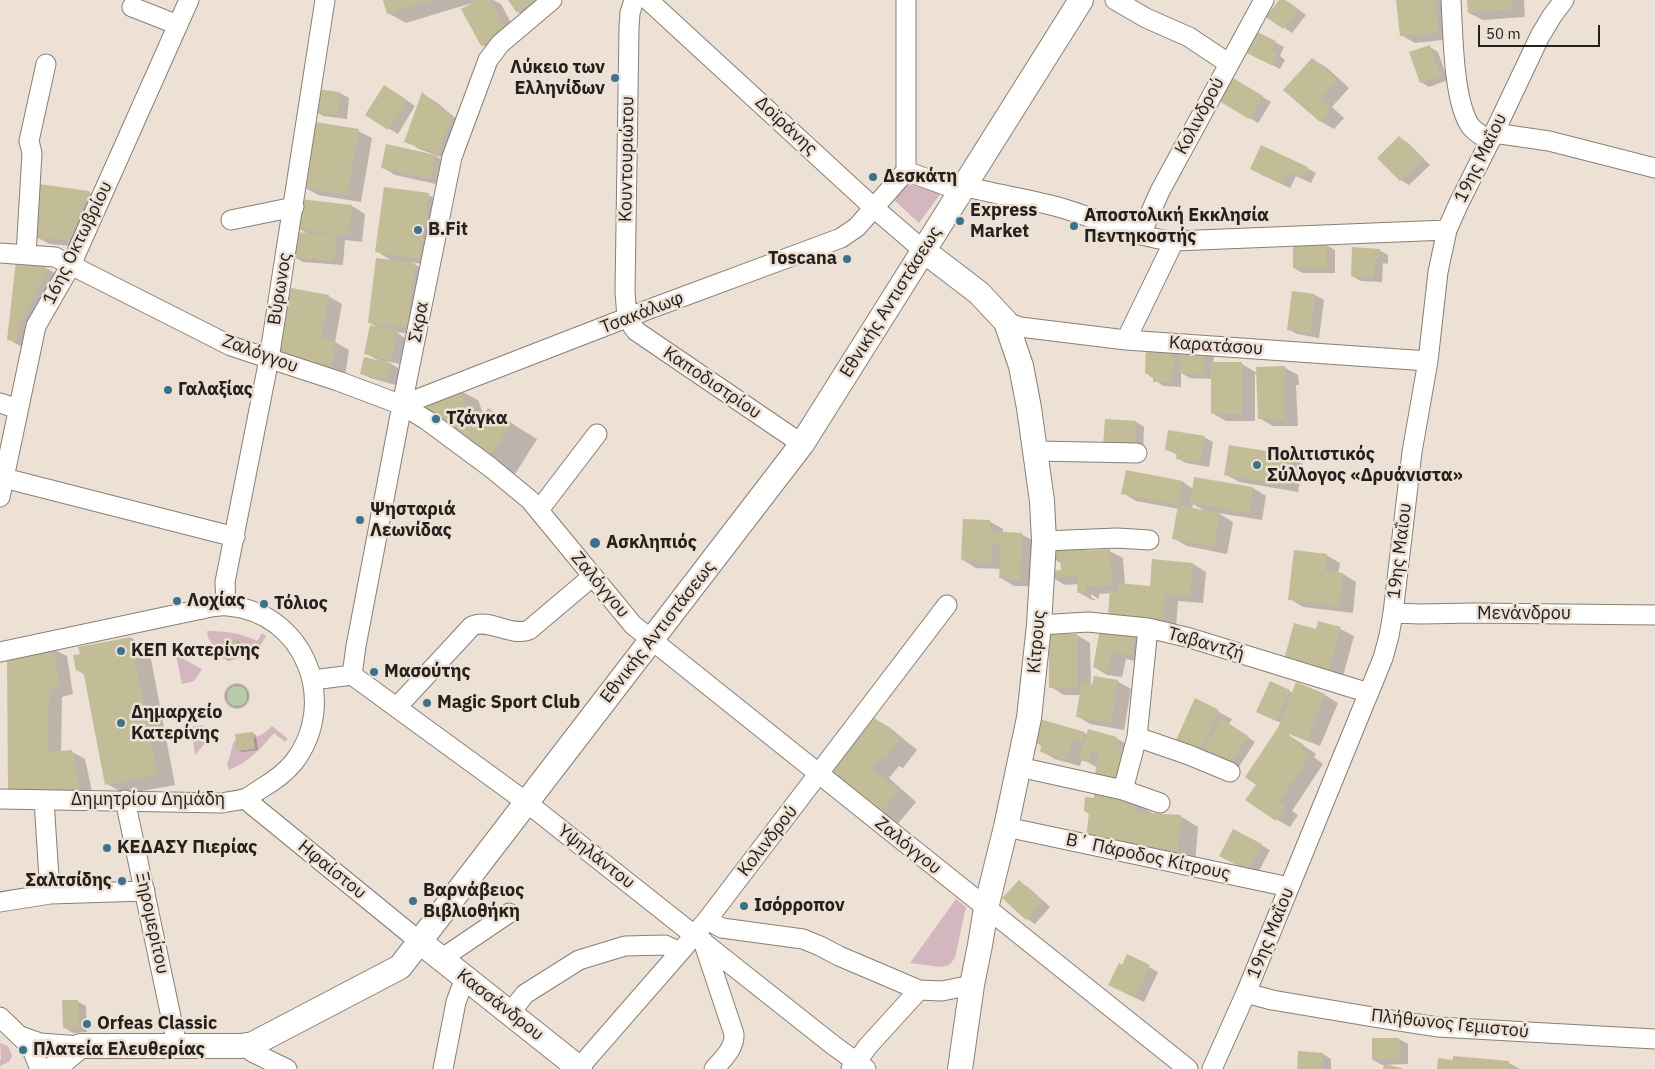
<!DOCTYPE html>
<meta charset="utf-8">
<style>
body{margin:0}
#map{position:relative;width:1655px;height:1069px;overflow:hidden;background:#ede0d5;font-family:"IBM Plex Sans",sans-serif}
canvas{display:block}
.scale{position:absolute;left:1478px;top:25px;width:122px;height:22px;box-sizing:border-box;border:2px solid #24201c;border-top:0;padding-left:6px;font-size:15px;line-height:18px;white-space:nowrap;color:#24201c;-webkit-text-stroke:4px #ede0d5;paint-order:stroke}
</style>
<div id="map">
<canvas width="1655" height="1069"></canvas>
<div class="scale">50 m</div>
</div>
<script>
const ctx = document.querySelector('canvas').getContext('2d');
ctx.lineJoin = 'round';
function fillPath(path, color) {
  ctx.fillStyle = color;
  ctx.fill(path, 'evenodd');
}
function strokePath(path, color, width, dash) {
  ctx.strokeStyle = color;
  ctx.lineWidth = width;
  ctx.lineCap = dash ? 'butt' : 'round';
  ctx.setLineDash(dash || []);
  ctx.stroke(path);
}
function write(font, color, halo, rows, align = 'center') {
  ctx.font = font + ' "IBM Plex Sans",sans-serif';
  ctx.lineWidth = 5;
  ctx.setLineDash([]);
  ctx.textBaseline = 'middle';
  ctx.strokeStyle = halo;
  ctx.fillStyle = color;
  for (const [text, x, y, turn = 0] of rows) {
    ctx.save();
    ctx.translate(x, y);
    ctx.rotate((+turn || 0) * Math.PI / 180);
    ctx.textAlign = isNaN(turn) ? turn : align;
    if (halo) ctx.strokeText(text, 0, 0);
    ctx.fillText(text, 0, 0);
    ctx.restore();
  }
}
fillPath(new Path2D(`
 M904,183l37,10 -22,30 -27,-25z
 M207,631c19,0 33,2 50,10l5,-8 4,3 -10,17c-12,-6 -23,-1 -35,2l-13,-17z
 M176,655l26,14 -8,12 -12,3z
 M224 696a13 13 0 1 1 26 0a13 13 0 1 1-26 0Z
 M202,725l11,9 -18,21 -4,-28z
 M272,726l16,13 -3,3 -11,-9c-12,15 -27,30 -45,37l-2,-5 7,-24c16,-2 27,-3 38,-15z
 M956,899l10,8 -11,51 -6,7 -8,2 -31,-4z
 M0,1043l8,3 4,10 -3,6 -9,4v-6l1,-1z`), '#d4b7be');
const water = new Path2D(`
 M226 696a11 11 0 1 1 22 0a11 11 0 1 1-22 0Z`);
fillPath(water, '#b7cba9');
strokePath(water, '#8b987f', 1);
fillPath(new Path2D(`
 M384,0h109l8,4 19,36 -24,13 -14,-8 -19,-35 9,-7 -66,20 -18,-10z
 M510,0h43l-21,19 -14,-7z
 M1280,0h4l6,3 16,12 -14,18 -24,-16z
 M1397,0h50l5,39 -37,4 -14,-8z
 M1468,0h56l1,17 -42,3 -14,-7z
 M1254,31l30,16 -4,9 5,4 -5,9 -27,-13z
 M1430,47l8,5 10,28 -19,7 -8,-5z
 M1312,59l14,8 23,21 -17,19 12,11 -10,11 -14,-8z
 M1228,76l43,26 -13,21 -42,-25z
 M317,91l23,2 9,5 -2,21 -24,-3 -8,-5z
 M393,91l22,15 -17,28 -31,-19z
 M423,94l13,8 29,24 -13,35 -33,-12 -13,-8z
 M358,131l14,7 -11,64 -43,-7 -14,-8z
 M1400,138l8,5 22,22 -21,20 -8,-5z
 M436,156l13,8 -4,22 -50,-11 -13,-8z
 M1307,168l9,5 -5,10 -15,-7 -6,12 -30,-14z
 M40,185l49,7 13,8 -19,47 -33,-3 -14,-7z
 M385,188l44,7 13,7 -9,64 -22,-4 17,10 -8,63 -24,-3 9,6 -5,26 -14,-3 14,8 -4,16 -26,-7 -9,-5 17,-13 -13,-7 14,-25 -9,-5 24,-61 -18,-11z
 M352,206l13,8 -3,28 -17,-2 -2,25 -40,-3 -9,-5 14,-23 -10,-6z
 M1326,245l9,5v23h-32l-9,-5z
 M1379,250l9,5v9l-5,-1 -1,19 -21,-1 -9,-5z
 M41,265l19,11 -29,72 -9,-1 -14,-8z
 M1293,292l22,3 9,5 -5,38 -22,-4 -9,-5z
 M328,296l14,8 -7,38 14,8 -4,26 -56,-10z
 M1147,345l67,9 -1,10h29l15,9 28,-5 13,7 1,10h-3l2,41h-25l-14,-8 -1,-44h-3v47h-29l-14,-8v-34l-22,-1 -9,-5v14l-18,-1 -17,-13z
 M459,390l19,10 6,16 4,-7 49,30 -22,35 -27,-15 -65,-44zM483,418l-7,11 -5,-3 3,-5z
 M1136,422l8,5 -1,26 -30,-1z
 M1204,437l9,5 -4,25 -23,-4 -9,-5 1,-3 -11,-5z
 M1289,456l14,8 -5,28 -59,-10 -14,-8z
 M1127,471l56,11 10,7 60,-1 13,8 -4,24 -44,-7 15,9 -6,32 -40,-8 -14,-8 6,-29 -43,-8 -13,-8zM1193,504l12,7 -13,-2z
 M989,521l14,8v4l18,1 14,8 -2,44h-19l-13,-8v-9l-25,-1 -13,-8z
 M1079,546l10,6 20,-1 14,7 2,27 26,2 42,-23 13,8 -3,31 -25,-2 -2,26 -54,-5 -11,-29 -12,1v5l-8,-5v3l5,3h-4l-14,-8 1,-8 -14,1 -13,-8 10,-6v-7l-11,-7z
 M1326,555l14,8 -2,11h5l13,8 -3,31 -50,-6 -13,-8z
 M1340,629l14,7 -12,44 -43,-13 18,-36z
 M1136,632l13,8 -5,23 -18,-4 -4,18 -15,-2 -13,-8z
 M1077,635l13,8 1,43 26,-5 14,8 -7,41 -34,-6 -13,-8 4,-21h-17l-13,-8z
 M131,638l18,11 26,136 -50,9 -18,-10 -21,-109 -8,-4z
 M236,640l4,3 4,14 -16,4 -4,-3z
 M53,649l14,7 6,38 -11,3 -1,55h11l13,7 8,37 -70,2z
 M1297,683l28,12 13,8 -18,43 -31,-12 -1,1 28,19 -2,3 9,7 -31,47 6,4 -8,12 -14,-8 -19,-35 -11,-7 35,-54 -23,-11 31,-21 4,2z
 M1196,700l36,19 -3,5 26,18 -17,26 -23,-14 -2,4 -22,-11z
 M871,717l18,10 28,23 -14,18 -4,-2 -10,12 27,24 -20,24 -70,-55z
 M252,733l4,2 2,15 -16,2 -4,-2z
 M1084,733l4,2 28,3 14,8 -32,22 -16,-9 -2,7 -25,-7 -14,-8 1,-5 -14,-8z
 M1095,792l40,11 19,11 26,2 18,11 -3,36 -50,-4 -60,-48 10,-12z
 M1261,845l9,5 -13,25 -28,-14z
 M1019,882l9,5 22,20 -15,17 -9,-6z
 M1128,956l30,16 -14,30 -25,-12 3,-23z
 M77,1001l9,5 1,26 -14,1 -8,-5z
 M1399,1039l9,5v20l-26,1 -9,-5z
 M1323,1054l8,5v10h-33z
 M1454,1058l55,5 11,6h-82l16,-8z`), '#0003');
fillPath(new Path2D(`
 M383,0h48l-44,14z
 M478,0h12l17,32 -26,14 -20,-37z
 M508,0h27l-18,13z
 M1279,0h6l13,9 -15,20 -17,-12z
 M1396,0h39l3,32 -38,4z
 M1467,0h44l1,9 -44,4z
 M1253,30l23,11 -5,10 6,3 -6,11 -28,-14z
 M1430,45l10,31 -20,7 -11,-31z
 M1312,58l25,22 -17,19 11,10 -11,13 -37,-32z
 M1228,75l35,21 -14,23 -35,-21z
 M384,85l23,15 -19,30 -23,-15z
 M316,89l24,3 -2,23 -25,-3z
 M422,92l30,26 -14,36 -34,-12z
 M315,122l44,7 -12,66 -44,-8z
 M1399,136l23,23 -22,22 -23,-23z
 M386,144l50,11 -5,24 -50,-11z
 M1261,145l47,22 -6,12 -15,-7 -6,12 -31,-15z
 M39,184l50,7 -20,49 -34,-3z
 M384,187l45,6 -9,66 -45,-7z
 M300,199l52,6 -4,30 -51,-6z
 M295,232l42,3 -3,26 -41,-4z
 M1293,243h34v26l-34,-1z
 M1352,247l28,2 -1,10h-4l-1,19 -23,-2z
 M376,258l39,5 -8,65 -39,-5z
 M16,261l26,2 4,4 1,5 -26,50 -4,19 -10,-1z
 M286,287l43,8 -8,43 15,3 -5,28 -57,-10z
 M1292,291l23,3 -5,39 -23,-3z
 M370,325l27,6 -6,29 -27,-6z
 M1146,344l28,1 -2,37h-19v-8h-8z
 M1181,347l24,1 -1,27 -24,-2z
 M364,357l27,6 -4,17 -27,-6z
 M1211,362h31v52h-31z
 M1285,366l1,12h-3l2,41h-27l-2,-52z
 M460,389l7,18 -11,4 -2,4 20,14 14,-21 24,15 -25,37 -65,-44 4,-13z
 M1105,419l31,2 -2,28 -31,-2z
 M1168,430l37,6 -5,27 -24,-4 1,-7 -12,-2z
 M1229,445l61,10 -5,30 -61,-10z
 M1126,470l57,11 -5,24 -57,-11z
 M1194,477l59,10 -4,26 -59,-10z
 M1178,505l42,8 -6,34 -42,-8z
 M963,519l27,1 -1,11 33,2 -2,46 -21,-1 2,-33 -9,-1 -1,18 -30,-2z
 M1080,545v6l30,-2 2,36 -26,1v6l-9,1 1,-17 -27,2 -1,-7 11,-1 -1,-13 -11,1v-12z
 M1294,550l33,4 -2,17 18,2 -4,33 -51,-6z
 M1152,559l41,4 -3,33 -25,-2 -2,26 -55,-5 2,-25 7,1 1,-8 32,3z
 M1318,621l23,6 -13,46 -44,-13 10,-37 22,6z
 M1101,624l35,7 -5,25 -19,-4 -4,19 -15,-4z
 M1049,634h28v54h-28z
 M131,637l26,138 -52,10 -22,-115 -7,1 -3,-16 7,-1 -2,-7z
 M237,639l3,17 -17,3 -3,-16z
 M53,647l7,40 -11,3 -1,62 24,-2 8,39 -72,2 -1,-134z
 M1094,676l24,4 -7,43 -35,-6 5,-33 11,1z
 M1270,681l20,9 -14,31 -20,-9z
 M1296,682l29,12 -18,46 -29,-12z
 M1195,698l24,12 -19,41 -24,-11z
 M871,715l29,24 -16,20 -3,-3 -10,11 28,24 -22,25 -53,-45z
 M1033,717l52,15 -3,10 -10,-3 -6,20 -26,-7 2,-9 -15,-4z
 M1222,719l26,17 -19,28 -26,-17z
 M1278,728l26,17 -3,4 9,6 -31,47 6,4 -9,15 -31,-21 11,-15 -11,-8z
 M1088,729l29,8 -2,8 11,2 -10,37 -22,-7 6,-24 -9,-2 -3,11 -9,-2z
 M253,732l2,17 -18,2 -2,-17z
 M1094,791l23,2 -1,7 20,1 -1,11 46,3 -3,38 -52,-4 -40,-9 3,-28 -5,-1 1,-14 9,1z
 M1233,829l29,15 -14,27 -29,-15z
 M1019,880l23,21 -16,19 -24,-22z
 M1127,954l23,11 -15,33 -27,-13 11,-22 3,2z
 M62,1000h16l1,28h-16z
 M1372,1038h27l1,22h-28z
 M1298,1051l25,2 -1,16h-25z
 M1453,1056l56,5v8h-72l1,-11 15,2z
 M1384,1064l18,4v1h-19z`), '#c3bd97');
const minor = new Path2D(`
 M634,0l-4,13 -1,14 -4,265 2,26 9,13 166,113
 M648,0l225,207 51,44
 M906,0v171
 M1115,0l31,18 43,19 39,26
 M1451,0c2,32 2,97 18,124 5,8 13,12 22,16
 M132,7l46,18
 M1494,133l55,8 106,27
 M964,186c33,9 68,13 101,23 36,11 72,29 109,32l273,-11
 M231,220l63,-13
 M1141,234l19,-43 104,-191
 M0,253l55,4 176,89 107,35 64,24 26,16 62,46 40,33 103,125 555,444
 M26,255l6,-102 -3,-12 17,-77
 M1006,322l14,5 106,13 302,21
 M1126,340l48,-99
 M0,403l18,6
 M402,405l245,-95 194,-72 16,-11 49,-56 55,20
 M1036,451l101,2
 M4,478l231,59
 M0,497l36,-171 35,-61 118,-265
 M539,510l58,-76
 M1044,541l73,-3 32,2
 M226,605l-1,-23 44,-223 56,-359
 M1393,613l28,1 53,-1 181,2
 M1039,625l49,-3 60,6 42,10 179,55
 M0,652l197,-42c10,-2 21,-5 31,-4 76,6 112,96 66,156 -9,11 -20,19 -32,26 -5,3 -11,8 -16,10 -7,3 -16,3 -23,5l-223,-4
 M352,675l4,-29 46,-241 50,-248 36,-97 12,-16 52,-44
 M313,680l39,-5 174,127 307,243 33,24
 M397,707l75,-81c17,-8 39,11 57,4l64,-54
 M1137,737l52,18 41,17
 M1019,767l104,23 37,13
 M1123,790l14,-53 11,-109
 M245,799l174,142
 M44,800l6,94
 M125,800l52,245
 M1006,827l283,60
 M0,902l50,-8 95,-3
 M707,920l15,8 81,11 17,7 19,10 80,34 23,1 30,-6
 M703,941l31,93c1,14 -11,25 -20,35
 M441,959l68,-46
 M1246,993l26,7 107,18 59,9 217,12
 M510,1013l15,-19 54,-34 46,-14 40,-1 15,7
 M0,1017l31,30 9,22
 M20,1036l20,7 40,3
 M252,1052l35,17
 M443,1069l13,-67 9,-24
 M578,1069l102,-117 27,-32 240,-315
 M851,1069l17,-23 51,-56
 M1212,1069l34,-76 137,-335 6,-22 4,-23 19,-161 16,-91 10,-89 9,-42 11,-25 36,-72 46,-97 12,-20 12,-16`);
const major = new Path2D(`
 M924,251l55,42 27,29 15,44 8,42 13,93 2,40 -5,84 -10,93 -23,109 -20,81 -6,37 -8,40 -12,84
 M419,941l161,128
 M53,1069l27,-23h161l12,-2 147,-77 402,-523 279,-444`);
strokePath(minor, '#897f74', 21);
strokePath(major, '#897f74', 26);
strokePath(minor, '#fff', 19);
strokePath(major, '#fff', 24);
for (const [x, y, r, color] of [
 [615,78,5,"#3b728d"],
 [873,177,5,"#3b728d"],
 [960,221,5,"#3b728d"],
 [1074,226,5,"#3b728d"],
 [418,230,5,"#3b728d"],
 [847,259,5,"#3b728d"],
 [168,390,5,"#3b728d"],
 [436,419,5,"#3b728d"],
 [1257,465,5,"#3b728d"],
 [360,520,5,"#3b728d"],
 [595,543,6,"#3b728d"],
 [177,601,5,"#3b728d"],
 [264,604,5,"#3b728d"],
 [121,651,5,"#3b728d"],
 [374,672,5,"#3b728d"],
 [427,703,5,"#3b728d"],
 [121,723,5,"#3b728d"],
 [107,848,5,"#3b728d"],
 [122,881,5,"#3b728d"],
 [413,901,5,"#3b728d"],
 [744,906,5,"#3b728d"],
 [87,1024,5,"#3b728d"],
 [23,1050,5,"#3b728d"]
]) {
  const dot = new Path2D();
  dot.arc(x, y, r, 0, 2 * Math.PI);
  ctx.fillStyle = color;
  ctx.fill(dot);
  strokePath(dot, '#ede0d5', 2);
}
write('bold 18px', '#24201c', '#ede0d5', [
 ["Λύκειο των",605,68,"right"],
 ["Ελληνίδων",605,89,"right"],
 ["Δεσκάτη",883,177],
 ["Express",970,211],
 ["Market",970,232],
 ["Αποστολική Εκκλησία",1084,216],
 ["Πεντηκοστής",1084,237],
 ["B.Fit",428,230],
 ["Toscana",837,259,"right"],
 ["Γαλαξίας",178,390],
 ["Τζάγκα",446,419],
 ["Πολιτιστικός",1267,455],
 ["Σύλλογος «Δρυάνιστα»",1267,476],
 ["Ψησταριά",370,510],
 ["Λεωνίδας",370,531],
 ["Ασκληπιός",606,543],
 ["Λοχίας",187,601],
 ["Τόλιος",274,604],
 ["ΚΕΠ Κατερίνης",131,651],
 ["Μασούτης",384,672],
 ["Magic Sport Club",437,703],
 ["Δημαρχείο",131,713],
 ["Κατερίνης",131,734],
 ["ΚΕΔΑΣΥ Πιερίας",117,848],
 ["Σαλτσίδης",112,881,"right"],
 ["Βαρνάβειος",423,891],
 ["Βιβλιοθήκη",423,912],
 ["Ισόρροπον",754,906],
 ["Orfeas Classic",97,1024],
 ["Πλατεία Ελευθερίας",33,1050]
], 'left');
write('18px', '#24201c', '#ede0d5', [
 ["Κολινδρού",1200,116,-62],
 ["Δοϊράνης",786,126,43],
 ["19ης Μαΐου",1481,158,-64],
 ["Κουντουριώτου",627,159,-89],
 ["16ης Οκτωβρίου",78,243,-64],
 ["Βύρωνος",280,289,-81],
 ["Εθνικής Αντιστάσεως",891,302,-58],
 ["Τσακάλωφ",642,313,-21],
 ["Σκρα",419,322,-79],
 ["Καρατάσου",1216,346,4],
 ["Ζαλόγγου",260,354,20],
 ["Καποδιστρίου",712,383,34],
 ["19ης Μαΐου",1400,551,-83],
 ["Ζαλόγγου",600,585,50],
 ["Μενάνδρου",1524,614],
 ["Εθνικής Αντιστάσεως",658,632,-52],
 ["Κίτρους",1037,642,-85],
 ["Ταβαντζή",1206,644,16],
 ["Δημητρίου Δημάδη",148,800],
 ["Κολινδρού",768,841,-52],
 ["Ζαλόγγου",908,846,39],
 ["Υψηλάντου",596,857,38],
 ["Β΄ Πάροδος Κίτρους",1148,857,12],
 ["Ηφαίστου",332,870,39],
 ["Ξηρομερίτου",152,923,78],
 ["19ης Μαΐου",1271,933,-68],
 ["Κασσάνδρου",500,1005,38],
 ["Πλήθωνος Γεμιστού",1450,1024,6]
]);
</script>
